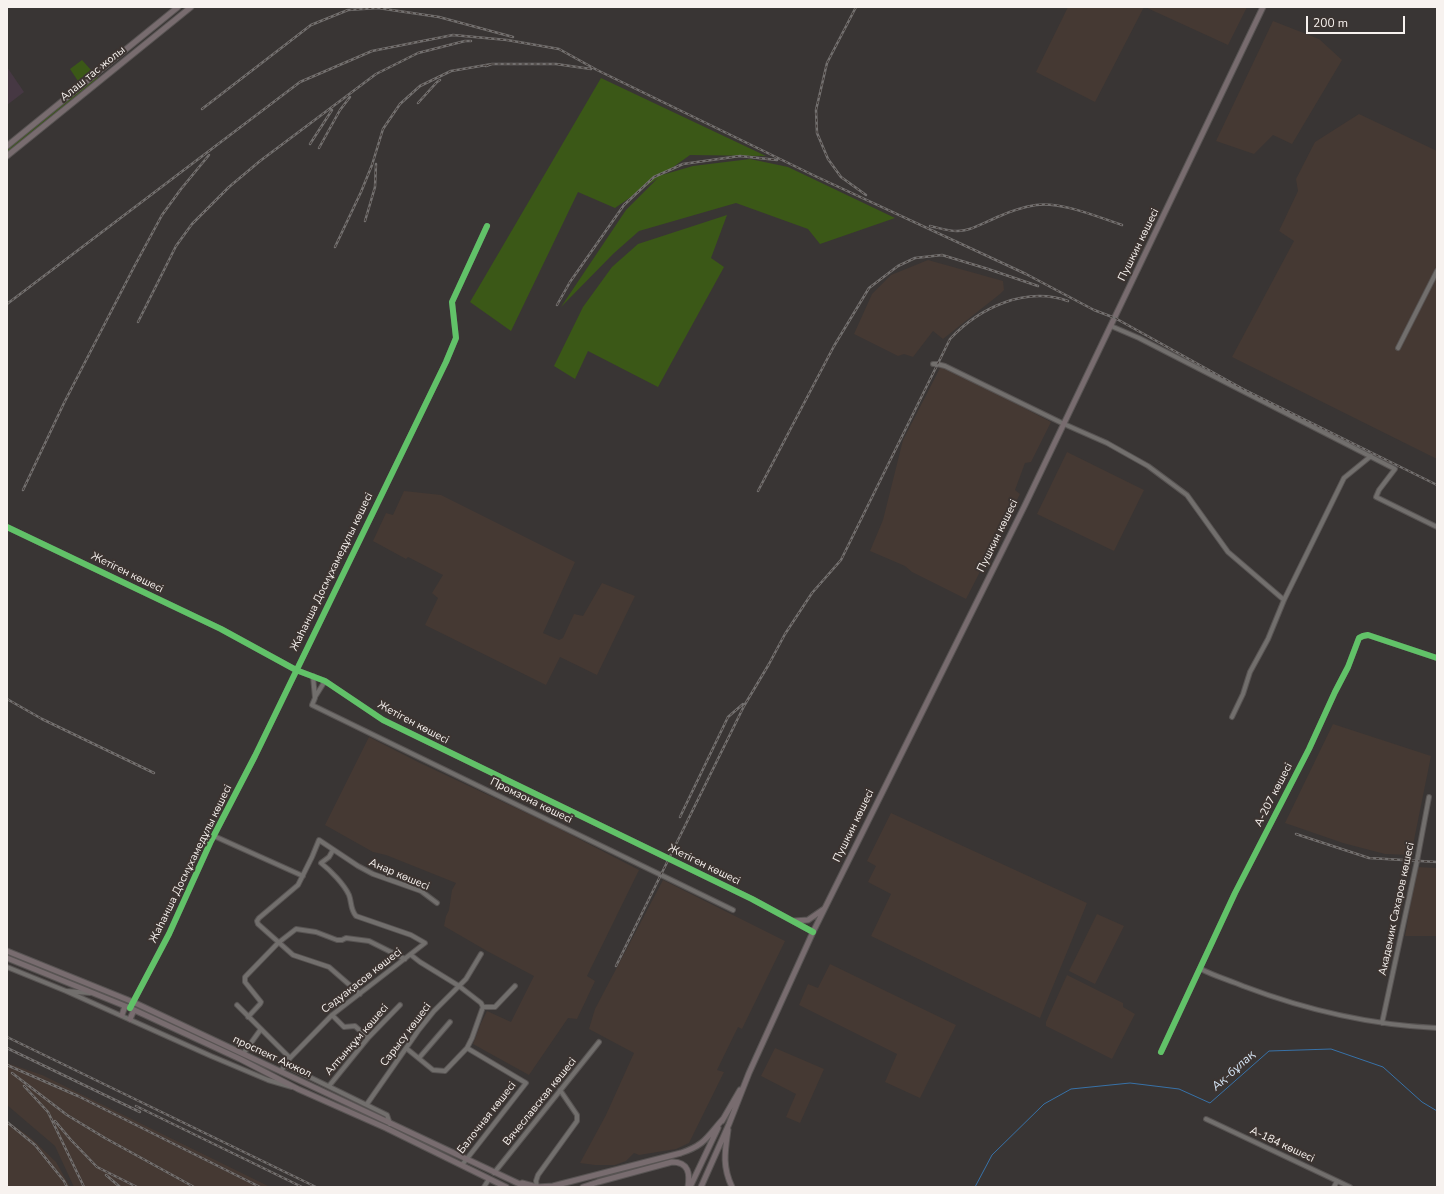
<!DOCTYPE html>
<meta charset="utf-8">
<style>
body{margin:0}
#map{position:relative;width:1444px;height:1194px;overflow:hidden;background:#393534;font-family:"Nunito Sans",sans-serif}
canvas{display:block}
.frame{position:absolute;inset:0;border:8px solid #f7f2ef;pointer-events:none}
.scale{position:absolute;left:1306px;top:16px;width:99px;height:18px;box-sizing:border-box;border:2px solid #f7f2ef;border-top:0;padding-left:5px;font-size:12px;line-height:14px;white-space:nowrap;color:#f7f2ef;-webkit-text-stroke:3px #3c3431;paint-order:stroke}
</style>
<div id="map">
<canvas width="1444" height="1194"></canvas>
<div class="frame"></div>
<div class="scale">200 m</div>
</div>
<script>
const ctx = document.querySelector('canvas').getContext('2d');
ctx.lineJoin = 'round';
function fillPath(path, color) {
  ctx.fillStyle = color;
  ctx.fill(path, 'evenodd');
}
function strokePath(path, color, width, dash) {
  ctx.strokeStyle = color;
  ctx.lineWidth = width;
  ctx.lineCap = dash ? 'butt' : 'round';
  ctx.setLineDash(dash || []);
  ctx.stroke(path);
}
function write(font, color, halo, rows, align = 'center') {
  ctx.font = font + ' "Nunito Sans",sans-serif';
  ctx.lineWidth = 4;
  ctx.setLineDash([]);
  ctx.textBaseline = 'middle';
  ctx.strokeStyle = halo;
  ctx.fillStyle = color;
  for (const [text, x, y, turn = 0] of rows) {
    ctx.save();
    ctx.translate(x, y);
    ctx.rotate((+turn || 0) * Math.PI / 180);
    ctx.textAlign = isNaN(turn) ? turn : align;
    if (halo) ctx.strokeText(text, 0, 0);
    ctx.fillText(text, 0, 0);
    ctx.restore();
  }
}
fillPath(new Path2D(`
 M7,67l17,25 -17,13z`), '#463843');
fillPath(new Path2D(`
 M1068,7h76l-49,95 -59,-30z
 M1145,7h102l-19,38z
 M1273,21l46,18 23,21 -50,84 -19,-9 -19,19 -38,-13z
 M1359,114l78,37v308l-205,-102 62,-116 -15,-10 19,-40 -2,-12 19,-37z
 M928,260l75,21 1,9 -4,4 -57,45 -10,-8 -20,26 -9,-3 -6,2 -44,-22 18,-40 19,-19z
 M946,367l105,55 -20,40 -6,1 -10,27 5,4 -54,105 -54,-27 -7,-6 -35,-15 13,-31 20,-80 37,-72z
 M1067,452l77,38 -30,61 -77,-37z
 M404,491l37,4 134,67 -32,71 16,7 4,-2 11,-24 9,2 19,-33 33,13 -38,79 -37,-18 -14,28 -121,-60 13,-27 -6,-5 11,-18 -35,-18 -2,2 -33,-18 13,-28 7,2z
 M1333,724l98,32 -20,99 -26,-1 -42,-11 -58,-20z
 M369,737l51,26 132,62 87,45 -52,106 8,5 -18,38 -9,-1 -39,57 -56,-31 8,-21 6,-12 24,11 23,-46 -47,-25 -43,-25 2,-10 3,-6 3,-20 4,-7 -70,-28 -13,-3 -48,-27z
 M891,813l196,90 -47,115 -169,-82 20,-42 -23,-12 8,-16 -9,-5z
 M1417,867l20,1v68h-32z
 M663,880l122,61 -43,88 -4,-2 -21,43 7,2 -35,71 -13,6 -37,6 -5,-2 -8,8 -11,4h-20l-15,-2 26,-48 28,-62 -45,-24 6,-20z
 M1097,914l27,12 -29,58 -26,-13z
 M830,964l126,61 -36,73 -35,-16 12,-28 -98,-49 9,-21 10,4z
 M1067,975l56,28v4l12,7 -23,45 -66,-33v-4z
 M775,1048l49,21 -24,54 -14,-6 10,-23 -35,-18z
 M7,1063l35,12 228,112h-196l-19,-41 -48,-41z
 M7,1121l24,17 25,24 14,25h-63z`), '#453933');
fillPath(new Path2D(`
 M82,60l9,10 -13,11 -8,-12z
 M96,76l2,2 -91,74v-4z
 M601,78l165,78 -76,-1 -28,20 31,-9 57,-7 38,8 107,51 -75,26 -12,-15 -72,-26 -97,28 -26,23 -52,53 65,-97 32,-32 -43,30 -37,-16 -67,139 -41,-29z
 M727,215l-16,43 13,9 -66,120 -70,-36 -13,28 -21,-13 29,-59 29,-40 26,-23z`), '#3b5817');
strokePath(new Path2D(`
 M975,1187l17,-32 52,-51 27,-15 59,-6 49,6 31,14 59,-52 62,-2 52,18 39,35 15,9`), '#3872a8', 1);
const minor = new Path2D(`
 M1111,326l28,12 256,131 -16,21 -3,7 61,30
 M1398,348l39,-77
 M933,364h4l8,2 119,58 43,19 41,23 39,29 41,57 56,48
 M7,527l214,102 75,41 29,11 58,39 369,179 61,33
 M313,676l2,22 -3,7 421,205
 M315,697l10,-16
 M1232,717l11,-23 7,-22 18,-33 16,-39 60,-122 27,-22
 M214,836l89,40
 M411,955l9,7 39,24 22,17 2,4
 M7,967l59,24 24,2
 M1201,969c13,7 28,11 42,17 63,24 127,39 194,42
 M66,991l145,65 57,24 24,7
 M360,994l-31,-27 -36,-12 -35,-31 -1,-3 2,-3 39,-33 14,-28 7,-17 39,26 15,8 48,17 16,12
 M237,1005l53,53
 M130,1008l39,-74 42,-93 44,-85 191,-394 10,-24 -4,-36 35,-76
 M332,1015l12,12 11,-1 13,12
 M248,1017l12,-13 1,-2 -16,-20v-5l33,-34 18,-14 20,3 21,8h5l4,-2 23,3 36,18
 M1382,1023l35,-162 12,-64
 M406,1048l27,22 12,1 22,-23 5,-10 11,-31h12l20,-21
 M1161,1052l74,-159 74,-144 26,-57 13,-25 11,-29 4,-2 5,-1 69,23
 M243,1054l18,-25
 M419,1058l31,-36
 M285,1065l102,50 3,9
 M281,1071l9,-13 42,-43 93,-72 -14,-8 -55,-19c-6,-7 -4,-13 -7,-21 -5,-11 -19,-25 -28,-32l8,-6 4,-7
 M329,1086l39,-48 32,-33
 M367,1104l51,-73 16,-20 32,-32 15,-25
 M1206,1119l144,68
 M462,1165l64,-82 -59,-35
 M494,1173l105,-131
 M484,1187l5,-8
 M537,1187l-1,-6 2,-6 39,-54v-6l-17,-25
 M1334,1187l3,-6`);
const major = new Path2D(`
 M7,146l171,-139
 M7,156l184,-149
 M794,921l14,-1 16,-11
 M7,951l126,51 393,185
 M7,958l123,50 110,51 58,30 88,39 120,59
 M122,1015l3,-9
 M130,1019l4,-9
 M722,1121l18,-31
 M728,1130c-3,21 -6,36 4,57
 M522,1183l15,4 16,-1 128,-33c24,-8 26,-16 42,-34
 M583,1187l15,-5 74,-20c17,0 18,12 16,25
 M690,1187l28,-59
 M701,1187l28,-63 20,-51 64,-141 212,-427 238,-498`);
strokePath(minor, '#585453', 6);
strokePath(major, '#585453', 7);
strokePath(minor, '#726f6d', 4);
strokePath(major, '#786c6f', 5);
const rail = new Path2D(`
 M856,7l-29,56 -11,47 1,23 11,26 13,18 25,18
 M486,66l6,-2h64l35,5
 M418,103l19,-21 3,-2
 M202,109l109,-84 37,-15 30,-2 61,9 74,20
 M310,144l22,-34
 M319,148l21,-38 10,-13
 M365,221l10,-34 1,-23
 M930,226c9,2 18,5 27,5 15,0 30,-10 43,-15 11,-5 24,-9 36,-11 24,-4 62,12 86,20
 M335,247l26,-55 11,-27 11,-36 17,-25 20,-18 31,-15 41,-7
 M7,304l293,-222 72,-31 81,-16 54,5 52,9 38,21 218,106 211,98 68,36 21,8 128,71 194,96
 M557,305l13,-23 54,-77 30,-28 29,-13 57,-8 37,4
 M138,322l38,-76 16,-22 37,-37 31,-26 116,-87 42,-21 47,-12h6
 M23,490l41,-87 70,-136 28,-52 19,-26 28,-34
 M758,491l76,-145 35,-58 29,-22 17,-8 27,-3 46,14 50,17
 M7,699l35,20 112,54
 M680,817l48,-100 15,-13
 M1296,834l73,24 68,4
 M616,966l128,-260 25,-42 16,-30 27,-41 29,-33 109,-221c29,-31 75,-53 118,-38
 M7,1037l309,150
 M7,1048l133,64
 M7,1065l71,31 182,91
 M12,1073l55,42 38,23 89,49
 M24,1086l24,26 36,75
 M136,1106l166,81
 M55,1121l16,19 26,27 40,20
 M7,1122l28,23 29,36 3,6
 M106,1175l14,12`);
strokePath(rail, '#73706f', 2.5);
strokePath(rail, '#3c3431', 1, [3]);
strokePath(new Path2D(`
 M7,527l214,102 75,41 29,11 58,39 369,179 61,33
 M130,1008l39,-74 42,-93 44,-85 191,-394 10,-24 -4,-36 35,-76
 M1161,1052l74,-159 74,-144 26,-57 13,-25 11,-29 4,-2 5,-1 69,23`), '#61c268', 6);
write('11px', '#f7f2ef', '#3c3431', [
 ["Алаш тас жолы",93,74,-39],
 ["Пушкин көшесі",1139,245,-64],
 ["Пушкин көшесі",998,536,-64],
 ["Жаһанша Досмұхамедұлы көшесі",332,572,-64],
 ["Жетіген көшесі",127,573,26],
 ["Жетіген көшесі",413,723,28],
 ["А-207 көшесі",1274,795,-63],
 ["Промзона көшесі",531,801,26],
 ["Пушкин көшесі",854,826,-64],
 ["Жаһанша Досмұхамедұлы көшесі",191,864,-64],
 ["Жетіген көшесі",704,865,26],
 ["Анар көшесі",399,875,23],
 ["Академик Сахаров көшесі",1397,909,-78],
 ["Сәдуақасов көшесі",362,981,-38],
 ["Сарысу көшесі",406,1035,-53],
 ["Алтынқұм көшесі",357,1040,-49],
 ["проспект Акжол",272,1057,25],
 ["Вячеславская көшесі",540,1102,-51],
 ["Балочная көшесі",487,1118,-52],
 ["А-184 көшесі",1282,1145,25]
]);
write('italic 12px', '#d6e6f7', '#3c3431', [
 ["Ақ-бұлақ",1234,1071,-42]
]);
</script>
